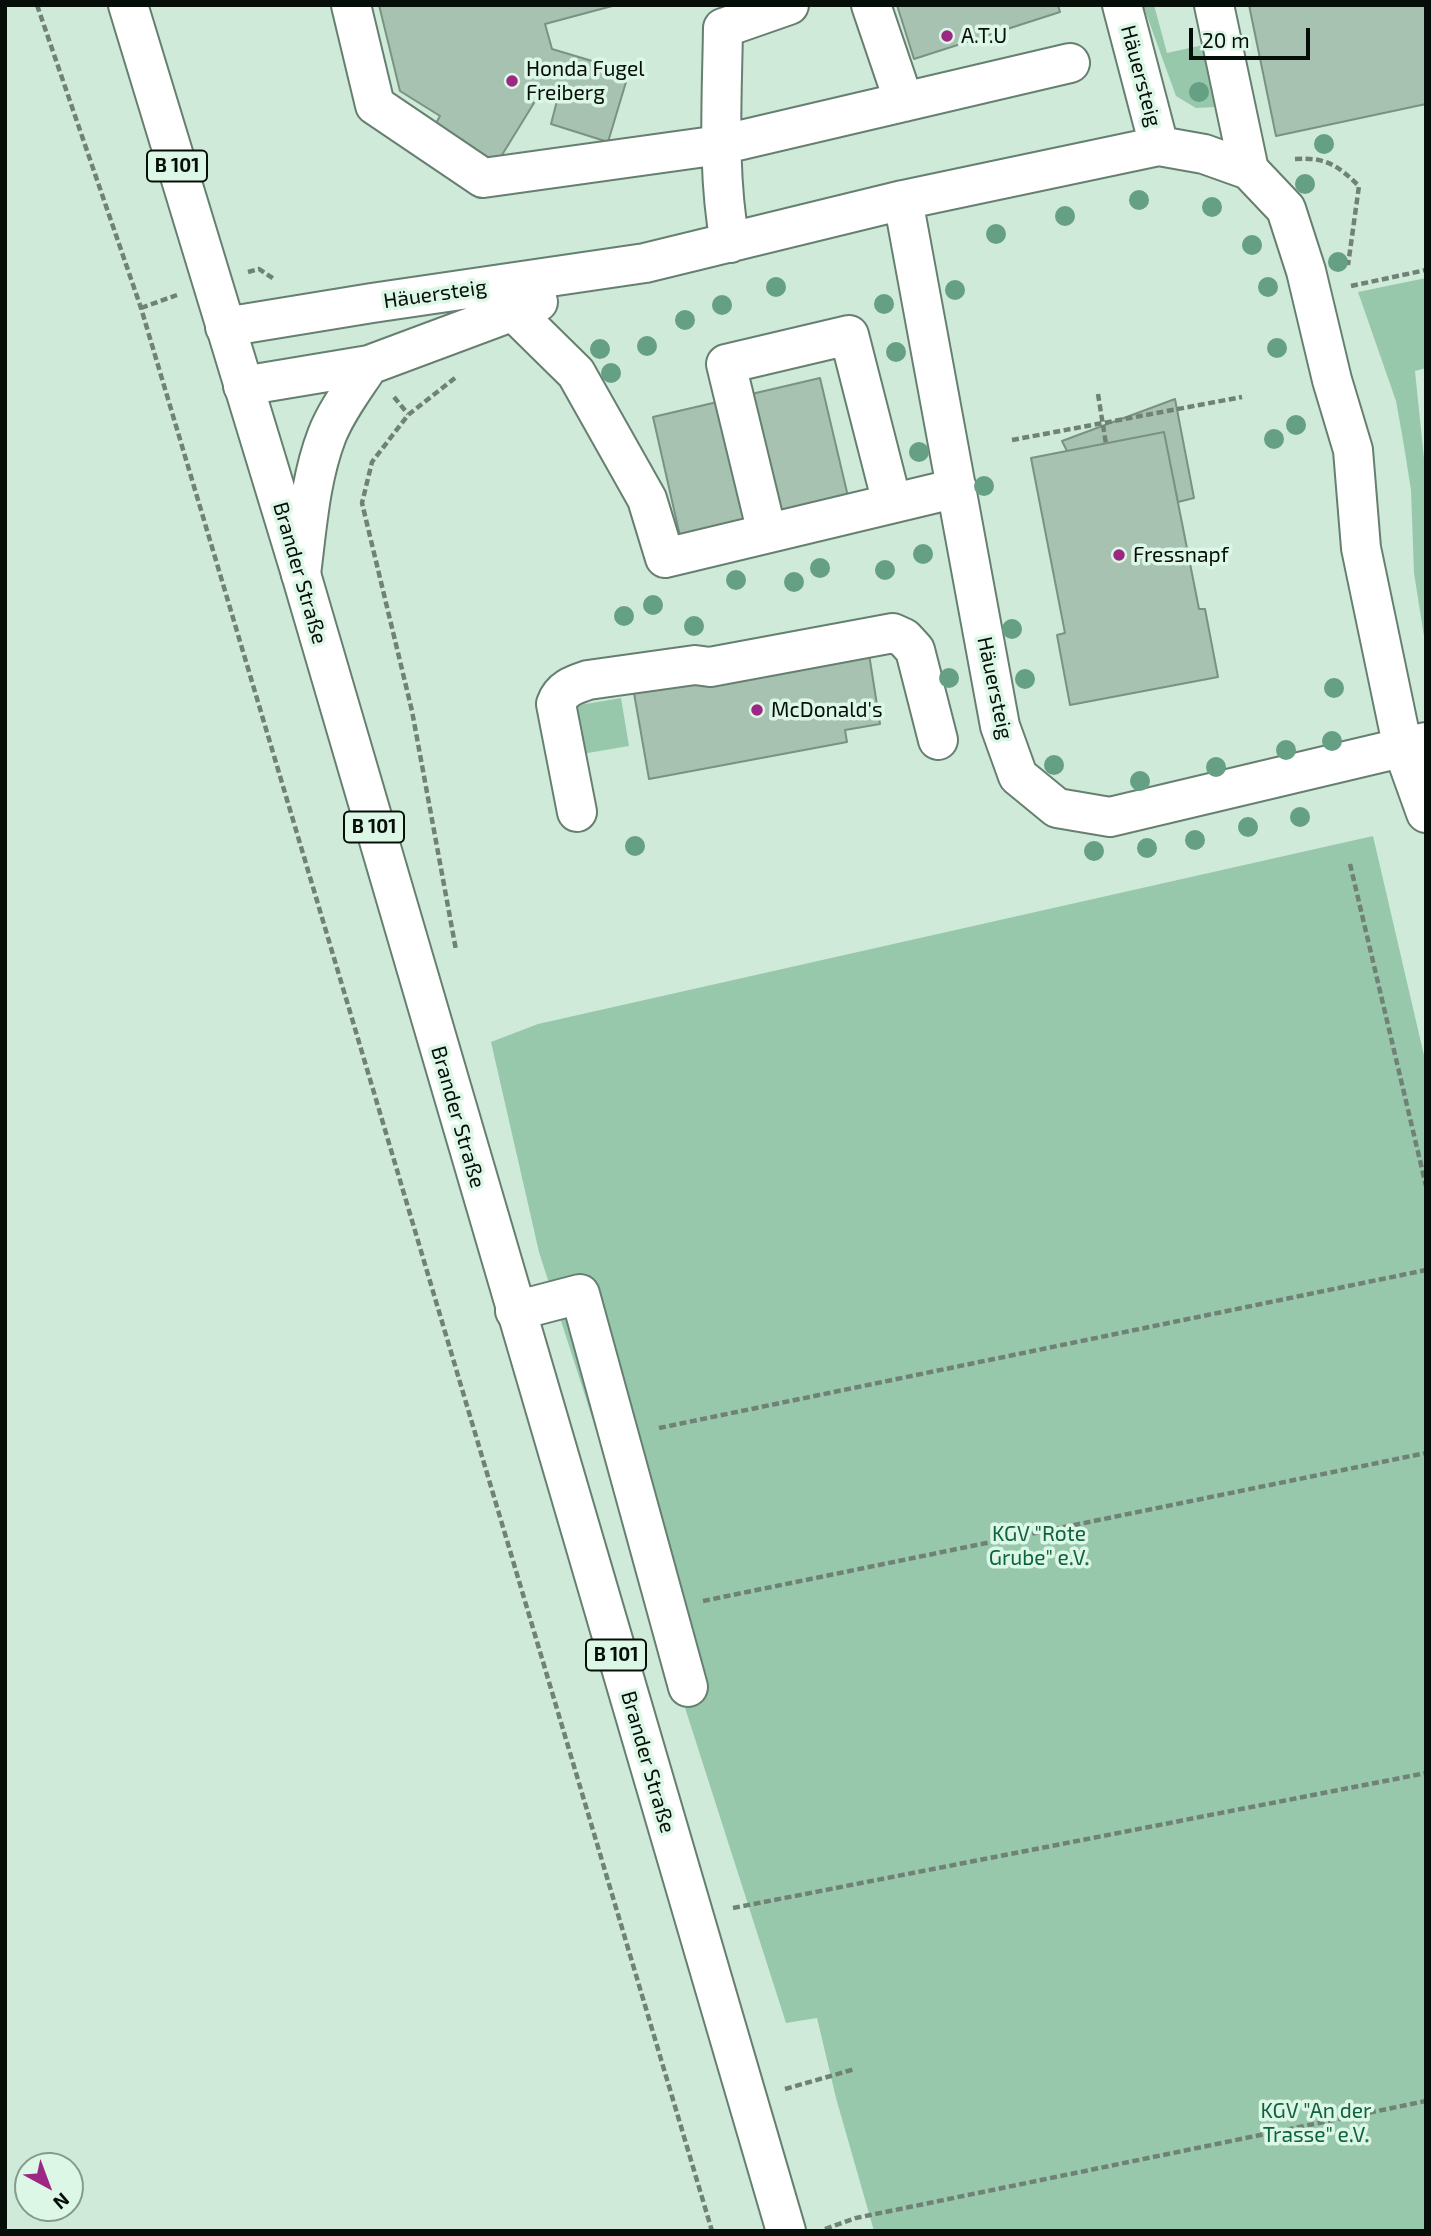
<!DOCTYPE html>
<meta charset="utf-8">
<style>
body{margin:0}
#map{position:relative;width:1431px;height:2236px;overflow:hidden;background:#cfead9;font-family:"Exo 2",sans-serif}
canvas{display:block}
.frame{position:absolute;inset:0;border:7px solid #060e09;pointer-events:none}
.north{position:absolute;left:14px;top:2152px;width:70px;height:70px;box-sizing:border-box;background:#dcf7e6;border:2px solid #869a8e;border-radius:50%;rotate:139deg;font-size:19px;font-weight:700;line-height:28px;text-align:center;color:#060e09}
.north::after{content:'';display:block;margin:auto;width:24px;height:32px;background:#9d2883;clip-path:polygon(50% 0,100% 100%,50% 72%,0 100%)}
.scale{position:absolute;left:1189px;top:28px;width:121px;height:32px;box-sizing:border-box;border:4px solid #060e09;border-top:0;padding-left:9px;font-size:21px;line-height:24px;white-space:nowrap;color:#060e09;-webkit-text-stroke:5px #dcf7e6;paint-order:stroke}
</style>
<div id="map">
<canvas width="1431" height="2236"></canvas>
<div class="frame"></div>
<div class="north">N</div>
<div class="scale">20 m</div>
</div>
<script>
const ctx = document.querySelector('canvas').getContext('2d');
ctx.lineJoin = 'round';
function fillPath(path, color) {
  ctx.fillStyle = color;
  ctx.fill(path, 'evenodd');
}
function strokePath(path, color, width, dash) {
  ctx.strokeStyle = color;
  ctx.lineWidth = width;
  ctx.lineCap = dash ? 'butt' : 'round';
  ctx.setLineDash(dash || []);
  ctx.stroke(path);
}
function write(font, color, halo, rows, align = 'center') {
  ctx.font = font + ' "Exo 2",sans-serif';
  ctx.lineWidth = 7;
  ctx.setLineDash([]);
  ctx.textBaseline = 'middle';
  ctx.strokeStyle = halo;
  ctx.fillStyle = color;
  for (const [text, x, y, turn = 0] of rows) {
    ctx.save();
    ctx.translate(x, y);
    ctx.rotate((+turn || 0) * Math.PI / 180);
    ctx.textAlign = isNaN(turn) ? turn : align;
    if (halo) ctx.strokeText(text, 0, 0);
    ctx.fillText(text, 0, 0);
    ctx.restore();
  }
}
fillPath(new Path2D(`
 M1143,5h11l13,48 36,-8 12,62 -19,1 -20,-12z
 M1426,278v90l-11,3 11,107v171l-12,-76 -3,-83 -8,-50 -7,-39 -38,-109z
 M621,698l8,48 -53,9 -8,-48z
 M1373,836l53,228v1167h-552l-38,-133 -19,-80 -31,5 -247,-771 -48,-210 47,-18z`), '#98c8ac');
const building = new Path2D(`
 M379,5h237l-71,19 7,25 77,23 -21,70 -57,-18 7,-27 -22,-7 -8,10 6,3 -37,60 -62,-38 5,-9 -40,-25z
 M897,5h161l2,7 -146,47z
 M1249,5h177v99l-150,32z
 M820,378l30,127 -168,40 -29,-128z
 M1175,399l19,99 -16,4 -14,-70 -97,19 -5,-10z
 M1164,432l35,177h6l13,68 -148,28 -13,-70 8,-2 -34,-175z
 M869,654l11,70 -35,6 2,12 -198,37 -15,-86z`);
fillPath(building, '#a8c2b2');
strokePath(building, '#799282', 2);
const minor = new Path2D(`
 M351,5l24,100 108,73 237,-33 350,-82
 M871,5l33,97
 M1122,5l37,141
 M1214,5l35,165
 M903,200l97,526 18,50 39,32 53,9 316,-75
 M730,243c-13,-71 -8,-143 -7,-215l66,-23
 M513,311l63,62 71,126 18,59 292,-70
 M225,327l147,-24 273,-40 258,-63 256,-54 45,8 45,16 37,39 20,62 26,109 21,70 8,98 42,201 23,64
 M243,386l126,-21 169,-63
 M767,533l-41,-169 123,-29 43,168
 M301,574c6,-46 9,-95 26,-139 10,-25 27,-47 42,-70
 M577,812l-21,-108c5,-15 17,-19 32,-24l107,-15 15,2 183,-34 11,5 11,12 23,90
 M515,1311l65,-17 108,393`);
const major = new Path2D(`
 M128,5l173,569 485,1657`);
strokePath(minor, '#667f70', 42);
strokePath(major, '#667f70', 42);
strokePath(new Path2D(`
 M37,5l104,303 571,1923
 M1295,159c31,-2 42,6 64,27l-11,79
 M248,272l11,-3 15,10
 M1351,286l75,-16
 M141,308l36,-13
 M455,378l-47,37 -36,47 -10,41 50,208 44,239
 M1098,394l8,50
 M394,397l14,17
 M1012,440l230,-43
 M1350,864l76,322
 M659,1428l767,-158
 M703,1601l723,-148
 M733,1908l693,-135
 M785,2089l70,-20
 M825,2229l31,-11 570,-117`), '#708276', 4.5, [7, 3.5]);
strokePath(minor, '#fff', 38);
strokePath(major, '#fff', 38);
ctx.fillStyle = '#659f84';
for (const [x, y] of [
 [1199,92],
 [1324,144],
 [1305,184],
 [1139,200],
 [1212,207],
 [1065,216],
 [996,234],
 [1252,245],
 [1338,262],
 [776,287],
 [1268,287],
 [955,290],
 [884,304],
 [722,305],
 [685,320],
 [647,346],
 [1277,348],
 [600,349],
 [896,352],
 [611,373],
 [1296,425],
 [1274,439],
 [919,452],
 [984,486],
 [923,554],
 [820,568],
 [885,570],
 [736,580],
 [794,582],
 [653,605],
 [624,616],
 [694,626],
 [1012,629],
 [949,678],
 [1025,679],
 [1334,688],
 [1332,741],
 [1286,750],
 [1054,765],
 [1216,767],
 [1140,781],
 [1300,817],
 [1248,827],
 [1195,840],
 [635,846],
 [1147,848],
 [1094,851]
]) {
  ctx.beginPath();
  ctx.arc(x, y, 10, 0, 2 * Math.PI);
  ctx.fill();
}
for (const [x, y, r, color] of [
 [947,36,7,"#9d2883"],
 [512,81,7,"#9d2883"],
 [1119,555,7,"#9d2883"],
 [757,710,7,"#9d2883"]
]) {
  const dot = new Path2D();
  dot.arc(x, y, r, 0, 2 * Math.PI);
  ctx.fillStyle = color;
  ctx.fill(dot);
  strokePath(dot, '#dcf7e6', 2.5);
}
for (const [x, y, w] of [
 [177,166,60],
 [374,827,60],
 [616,1655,60]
]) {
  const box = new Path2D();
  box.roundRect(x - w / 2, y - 15.5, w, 31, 5);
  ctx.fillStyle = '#dcf7e6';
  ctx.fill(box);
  strokePath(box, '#060e09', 2);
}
write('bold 19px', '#060e09', null, [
 ["B 101",177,166],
 ["B 101",374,827],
 ["B 101",616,1655]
]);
write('21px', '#060e09', '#dcf7e6', [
 ["A.T.U",961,36],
 ["Honda Fugel",526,69],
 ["Freiberg",526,93],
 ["Fressnapf",1133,555],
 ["McDonald's",771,710]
], 'left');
write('21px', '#060e09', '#dcf7e6', [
 ["Häuersteig",1141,76,75],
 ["Häuersteig",435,294,-8],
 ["Brander Straße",300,573,74],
 ["Häuersteig",995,688,78],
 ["Brander Straße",458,1117,74],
 ["Brander Straße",648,1762,74]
]);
write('21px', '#0e623e', '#dcf7e6', [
 ["KGV \"Rote",1039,1534],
 ["Grube\" e.V.",1039,1558],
 ["KGV \"An der",1316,2111],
 ["Trasse\" e.V.",1316,2135]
]);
</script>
